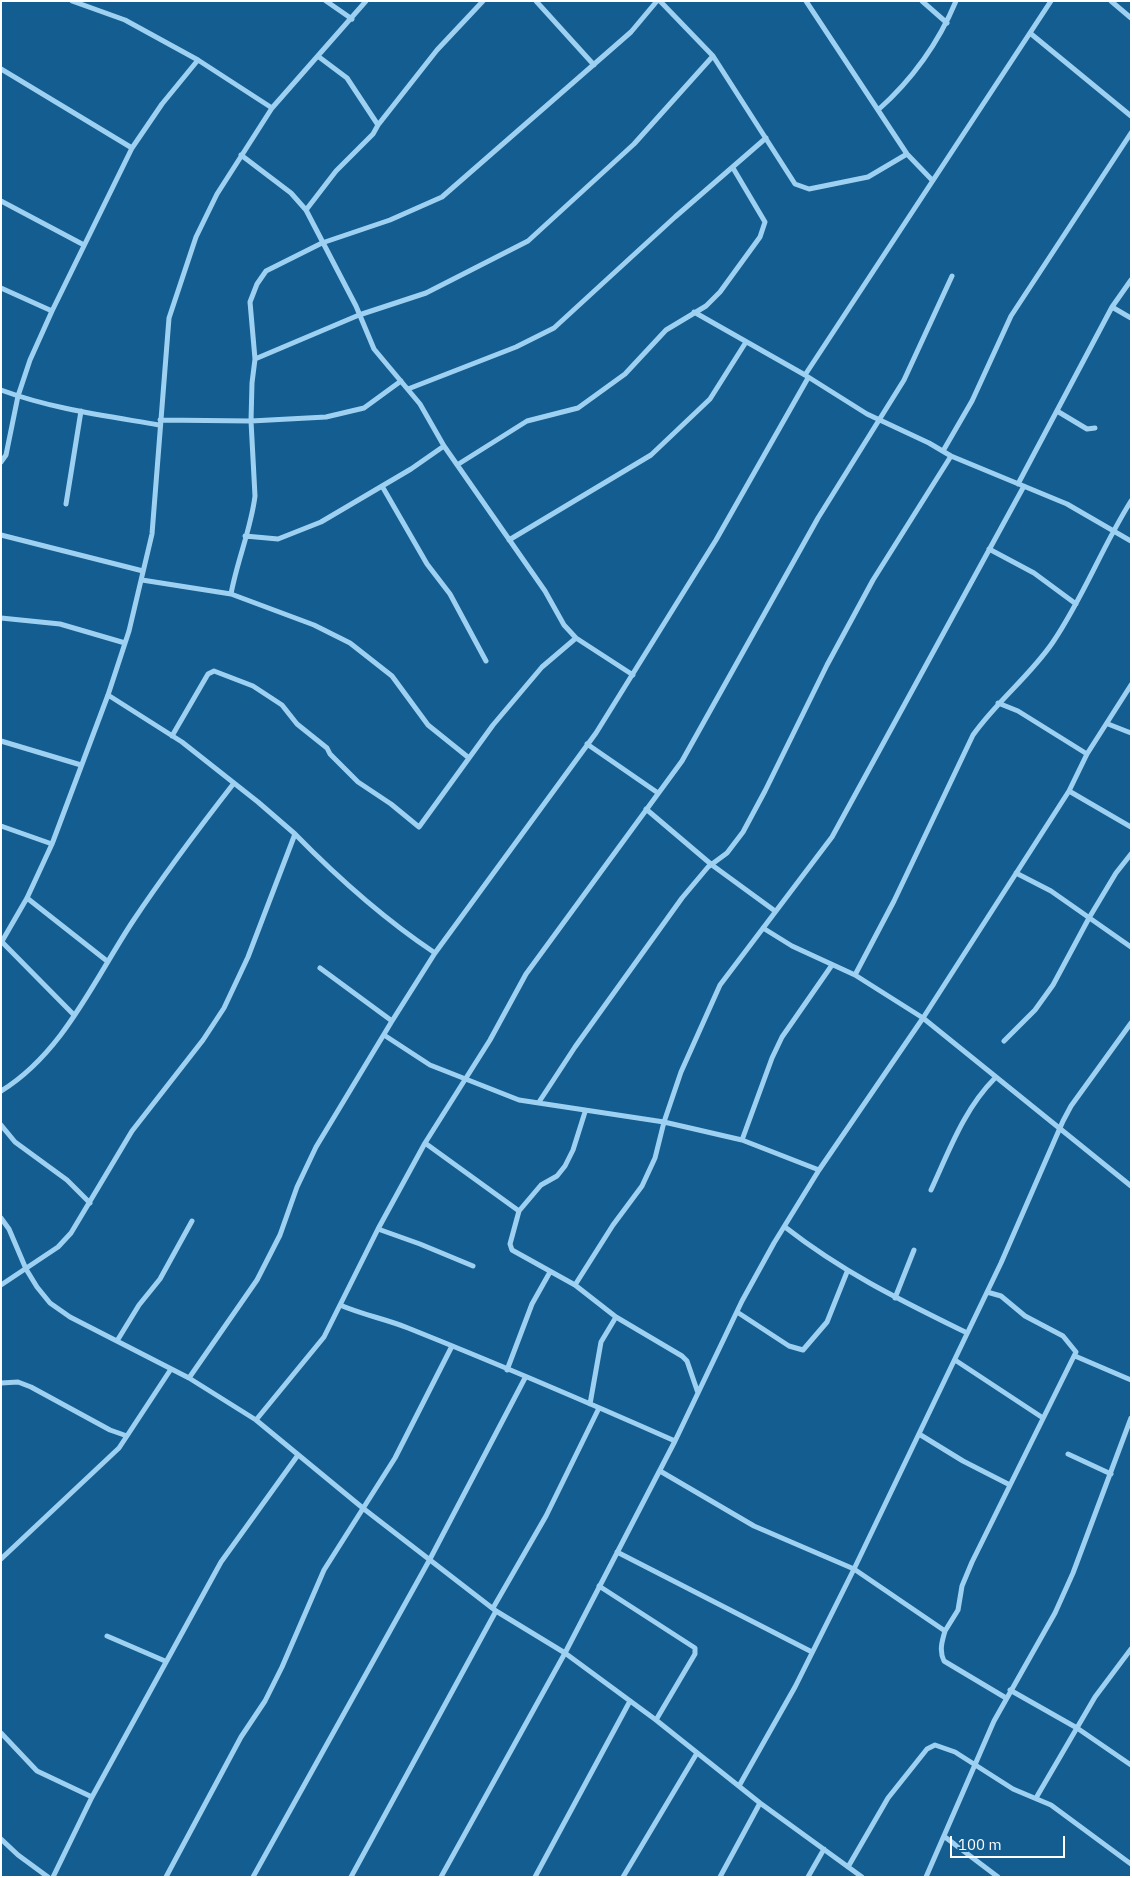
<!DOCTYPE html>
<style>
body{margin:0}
#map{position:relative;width:1132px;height:1878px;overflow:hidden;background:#135d90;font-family:"IBM Plex Sans",sans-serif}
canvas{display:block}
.frame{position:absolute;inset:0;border:2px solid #fff;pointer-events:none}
.scale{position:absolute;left:950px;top:1836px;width:115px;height:22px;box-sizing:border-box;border:2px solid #fff;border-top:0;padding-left:6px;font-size:15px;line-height:18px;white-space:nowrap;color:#fff;-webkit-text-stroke:4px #135d90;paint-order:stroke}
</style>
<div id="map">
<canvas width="1132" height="1878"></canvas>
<div class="frame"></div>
<div class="scale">100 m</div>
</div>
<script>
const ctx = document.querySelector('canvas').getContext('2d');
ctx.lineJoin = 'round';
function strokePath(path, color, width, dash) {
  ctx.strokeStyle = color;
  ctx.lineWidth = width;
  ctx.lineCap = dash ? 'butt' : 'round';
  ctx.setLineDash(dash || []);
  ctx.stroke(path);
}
strokePath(new Path2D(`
 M72,1l53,19 73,40 74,48
 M326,1l26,18
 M536,1l58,64
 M660,1l53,55 82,128 14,5 59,-12 39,-23
 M806,1l101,153 25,26
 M922,1l25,22
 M1051,1l-246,374 62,39 62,29 22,13 116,48 64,37
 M1111,1l20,17
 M1030,33l101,83
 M1,69l131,79
 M878,110c35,-31 60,-66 78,-109
 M378,125l59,-75 46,-49
 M241,155l50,38 15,17 50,96 18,43 46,55 24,42 101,145 19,34 12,13 57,37
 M1,201l83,44
 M306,210l30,-39 37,-37 5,-9 -31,-47 -28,-21
 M1,288l51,23
 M1112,307l19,11
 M694,312l111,63
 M255,359l104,-44 67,-22 102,-52 106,-97 79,-88
 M408,389l108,-42 38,-19 121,-111 91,-79
 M1,390c51,19 106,26 158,35
 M1057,411l30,18 8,-1
 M160,420l91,1 75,-4 38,-9 37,-27
 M943,451l29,-50 39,-85 120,-183
 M1,462l5,-7 12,-59 12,-36 22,-49 80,-163 30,-44 36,-44
 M457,465l70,-44 51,-13 47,-34 41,-44 40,-24 14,-14 40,-55 5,-15 -32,-54
 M1018,484l94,-177 19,-27
 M382,486l45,78 23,30 36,67
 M66,504l15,-93
 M1,535l142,36
 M245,536l33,3 43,-17 90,-53 33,-23
 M509,540l142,-85 59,-56 36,-57
 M989,549l45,24 42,31
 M142,580l89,14c6,-33 20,-65 24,-98l-4,-75 1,-38 3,-24 -5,-57 7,-18 9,-13 56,-28 68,-23 52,-23 189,-165 26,-31
 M231,594l83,31 36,18 42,33 36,49 41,33
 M1,618l59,6 65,19
 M998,703l20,8 69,43
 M1108,724l23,9
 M172,736l36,-62 6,-3 39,15 29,19 15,19 30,24 3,6 28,28 33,22 28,23 74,-102 49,-58 34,-29
 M1,741l80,24
 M587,744l71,49
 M1069,791l62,36
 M646,809l66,56 63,46
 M1,826l51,18
 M295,834c43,44 89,85 140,119
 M1016,873l35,18 80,56
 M27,898l80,63
 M763,928l29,18 63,29 68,43 208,168
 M2,942l72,73
 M1,943l26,-45 25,-54 56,-149 21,-64 23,-97 17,-216 27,-81 21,-43 55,-86 94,-107
 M320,968l72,53
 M855,975l39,-74 79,-166c24,-34 57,-59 80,-93 30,-44 49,-95 78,-141
 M384,1035l46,30 89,35 145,22 78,18 77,30
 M1004,1041l31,-31 18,-25 36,-67 27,-45 15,-19
 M1,1091c62,-38 93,-111 132,-170 32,-48 66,-93 101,-138
 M539,1102l36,-55 107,-149 26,-31 19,-14 16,-21 22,-41 62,-126 46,-85 78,-124
 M1,1125l14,17 52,38 23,23
 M742,1140l30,-82 10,-21 50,-72
 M425,1143l94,68 -9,33 2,6 63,35 41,32 66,39 5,5 11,32
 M931,1190c18,-39 33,-81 64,-112
 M519,1211l22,-26 16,-9 8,-10 8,-16 12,-38
 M1,1218l8,11 17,40 11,18 13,16 20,14 119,61 67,42 108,89 132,102 69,42 91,67 104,83 102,74
 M785,1227c59,46 115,73 182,106
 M378,1229l42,15 53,22
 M1,1285l57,-38 13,-14 61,-102 71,-91 21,-32 24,-51 47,-123 -37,-32 -76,-60 -74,-47
 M575,1285l38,-60 29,-39 13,-28 9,-36 17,-50 39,-87 112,-148 192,-351
 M895,1298l19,-48
 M340,1305c23,10 46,14 68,23 90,36 179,74 267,113
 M737,1312l52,34 14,4 24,-28 20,-50
 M117,1341l22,-36 21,-26 32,-58
 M1075,1356l56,24
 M955,1360l88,58
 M507,1370l25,-66 18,-32
 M189,1378l68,-98 23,-45 17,-48 19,-40 76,-126 43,-68 161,-220 120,-193 92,-162
 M1,1383l17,-1 13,5 79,43 17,6
 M590,1404l11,-62 15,-25
 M256,1420l68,-83 54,-108 47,-86 65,-103 36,-66 156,-213 136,-243 86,-138 48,-104
 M919,1434l44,27 47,24
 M1068,1454l43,20
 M660,1471l94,55 100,43 91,62c-3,10 -6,20 -1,30l62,37
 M617,1552l195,100
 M1,1559l118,-111 52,-79
 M599,1586l96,62v6l-39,66
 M493,1608l53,-92 53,-108
 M945,1631l13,-21 4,-24 10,-24 104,-210 -13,-16 -38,-20 -24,-20 -14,-4
 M107,1636l58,25
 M1010,1690l67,38 54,37
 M1,1733l36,38 55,26
 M739,1786l56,-99 59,-118 147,-306 62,-142 8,-15 60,-83
 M1036,1798l59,-101 36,-48
 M945,1837l53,40
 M1,1839l17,16 30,22
 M848,1867l40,-69 39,-49 8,-4 20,7 58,37 38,16 80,59
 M53,1877l39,-80 129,-235 77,-107
 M166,1877l75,-140 24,-36 17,-34 42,-97 71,-112 57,-112
 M253,1877l177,-318 95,-181
 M351,1877l145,-266
 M441,1877l124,-224 110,-212 67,-140 32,-58 45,-73 104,-152 146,-227 18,-37 44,-69
 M535,1877l95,-176
 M623,1877l74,-124
 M720,1877l40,-74
 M808,1877l16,-28
 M926,1877l68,-156 61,-108 18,-40 58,-155`), '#9ed1f1', 5);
</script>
